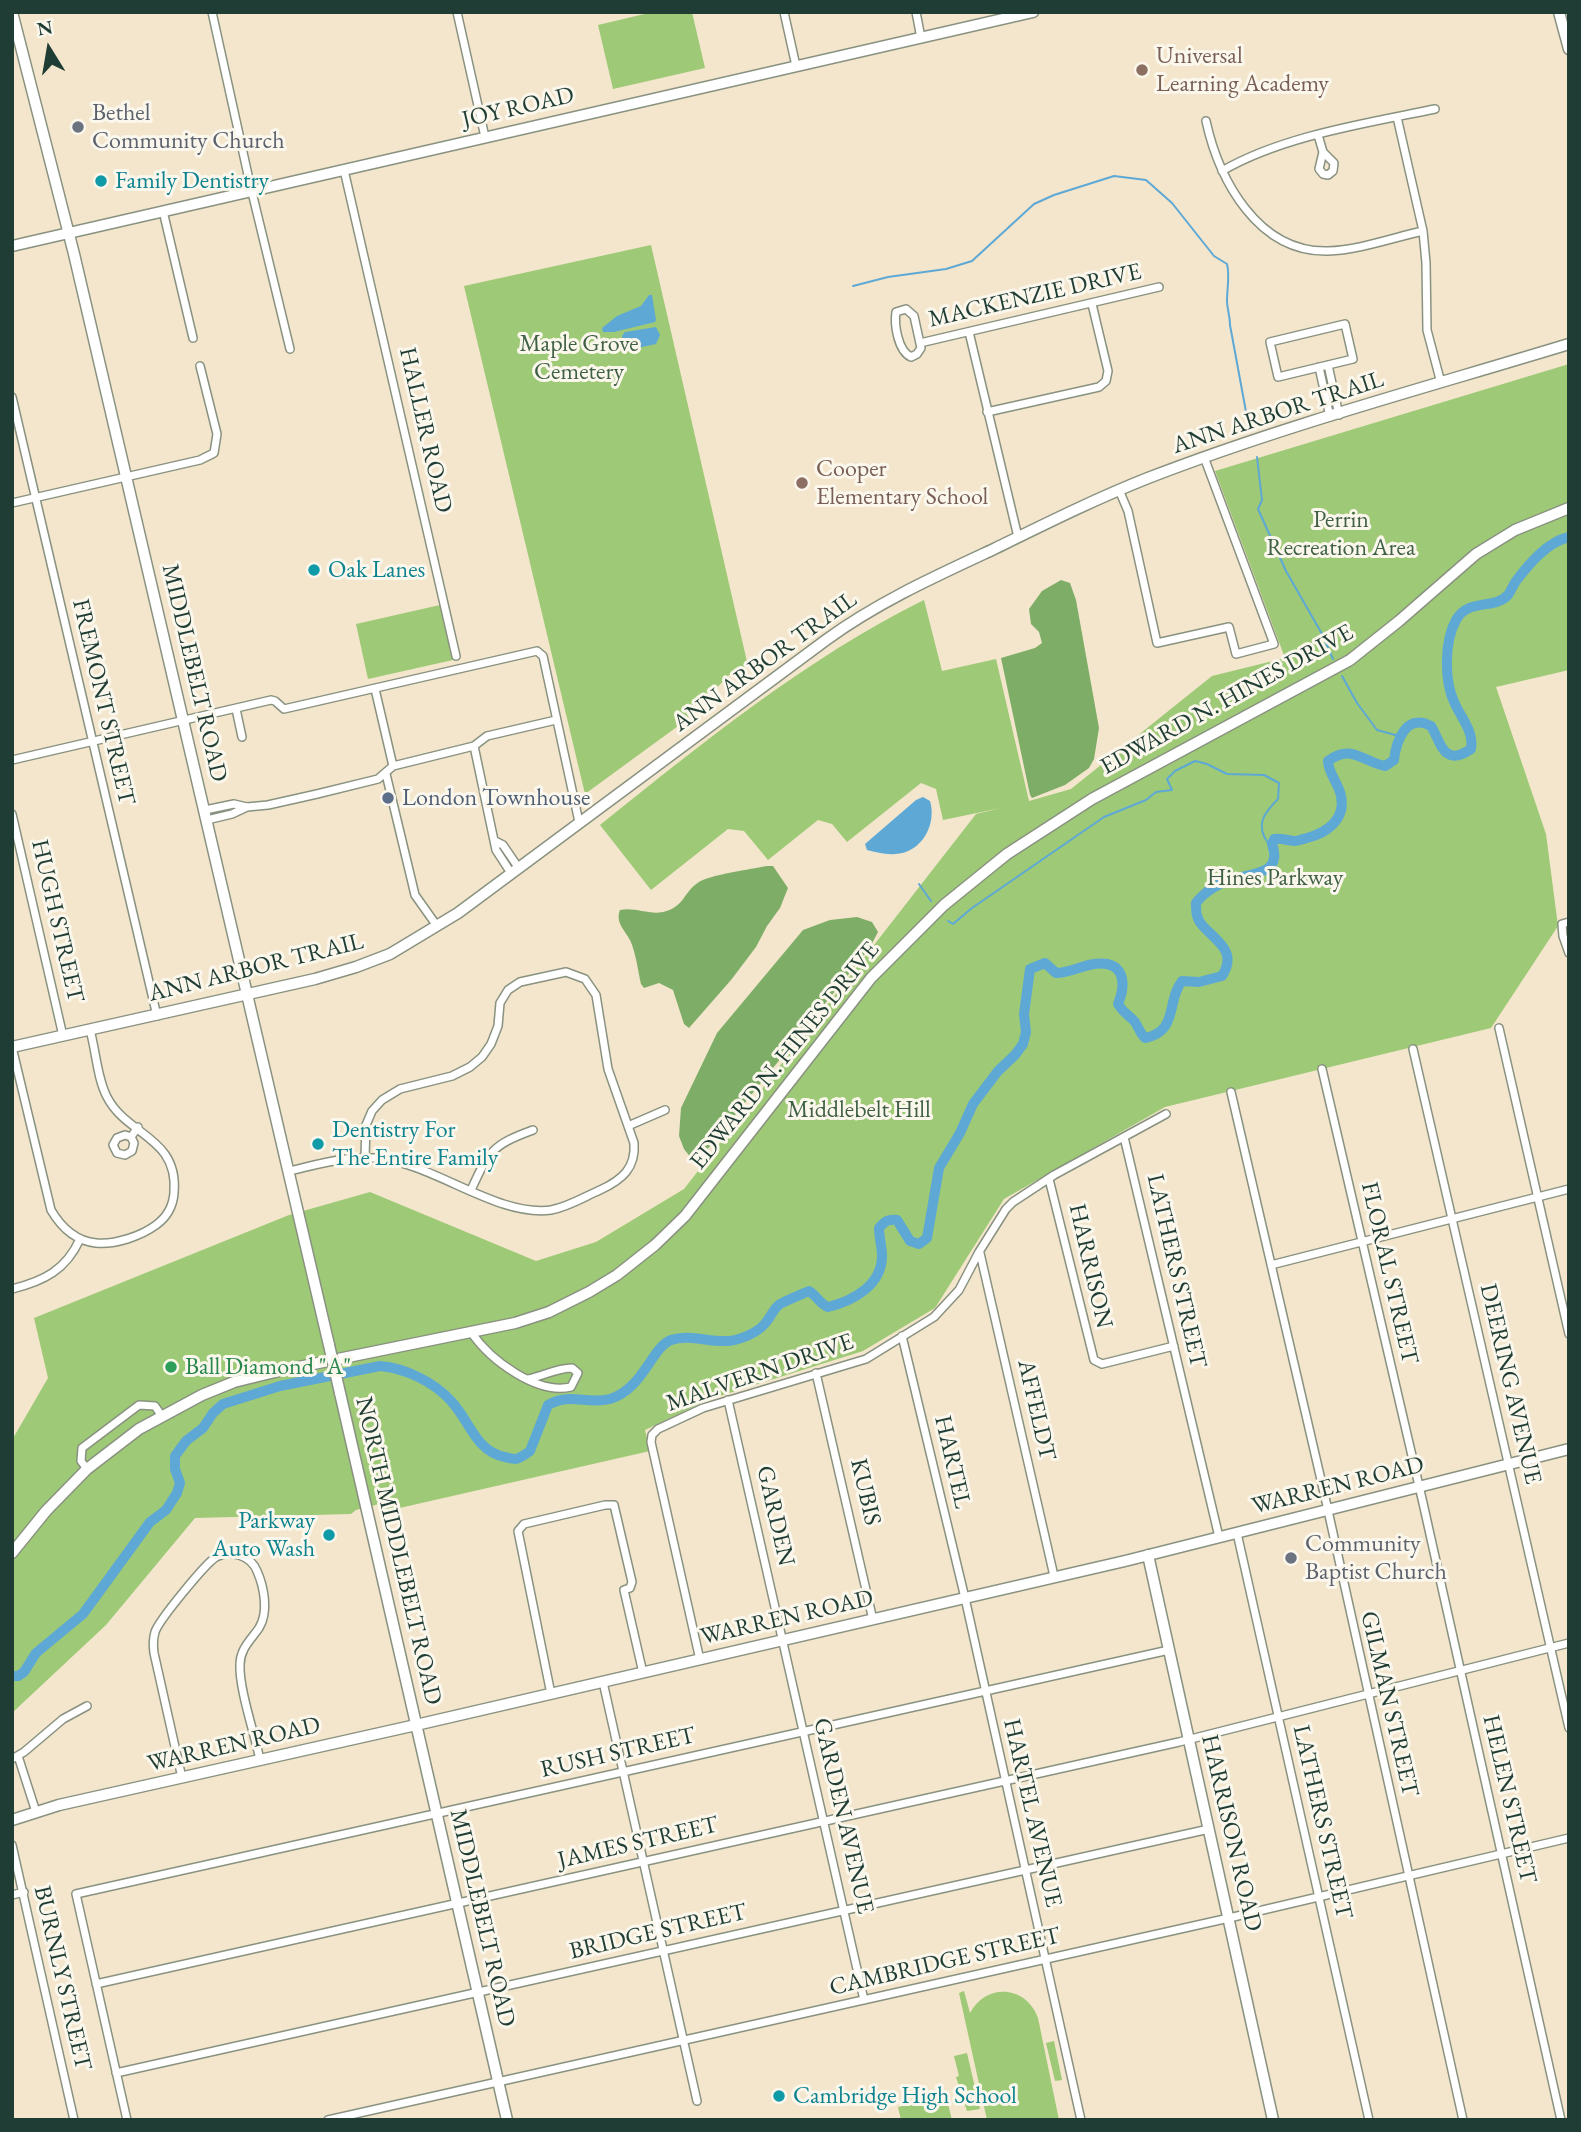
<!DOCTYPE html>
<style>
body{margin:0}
#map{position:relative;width:1581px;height:2132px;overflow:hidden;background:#f3e6cc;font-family:"EB Garamond",serif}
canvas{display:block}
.frame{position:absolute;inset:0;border:14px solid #1f3d34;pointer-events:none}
.north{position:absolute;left:14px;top:14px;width:70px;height:70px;-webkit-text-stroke:5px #fbf7ec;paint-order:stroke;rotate:349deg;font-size:19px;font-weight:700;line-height:28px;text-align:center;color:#1f3d34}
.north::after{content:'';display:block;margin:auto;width:24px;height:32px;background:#1f3d34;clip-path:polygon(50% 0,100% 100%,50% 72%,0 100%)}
</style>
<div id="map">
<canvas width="1581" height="2132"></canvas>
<div class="frame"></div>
<div class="north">N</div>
</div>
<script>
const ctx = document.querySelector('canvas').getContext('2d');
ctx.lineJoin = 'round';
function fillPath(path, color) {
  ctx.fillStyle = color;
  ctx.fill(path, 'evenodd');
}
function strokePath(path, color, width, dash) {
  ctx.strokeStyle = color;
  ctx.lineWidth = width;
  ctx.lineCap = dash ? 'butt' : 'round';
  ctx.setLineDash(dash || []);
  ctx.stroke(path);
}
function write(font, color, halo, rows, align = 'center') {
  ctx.font = font + ' "EB Garamond",serif';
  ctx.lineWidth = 6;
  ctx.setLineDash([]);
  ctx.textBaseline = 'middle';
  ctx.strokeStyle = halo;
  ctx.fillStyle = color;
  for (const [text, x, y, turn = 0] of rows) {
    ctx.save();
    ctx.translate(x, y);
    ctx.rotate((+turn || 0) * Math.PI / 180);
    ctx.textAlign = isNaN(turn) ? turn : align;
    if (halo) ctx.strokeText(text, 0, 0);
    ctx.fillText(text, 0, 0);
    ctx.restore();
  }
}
fillPath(new Path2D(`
 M653,12h39l13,56 -92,21 -15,-64z
 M651,245l97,421 -19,9 -19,20 -24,18 3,5 -104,76 -121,-508z
 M1569,364v306l-73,17 50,147 12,92 -67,102 -326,79 -161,92 -69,109 -72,43 -153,48 -65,31 5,21 -268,61 -3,-8 -23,6 -5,4 -156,4 -89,107 -94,88v-273l36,-62 -14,-60 255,-103 81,-23 166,69 60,-19 88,-53 292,-375 25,-6 -58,12 -7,-31 -15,-6 -74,59 -15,-18 -14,-4 -50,40 -24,-29 -16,-2 -77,61 -51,-65c101,-81 208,-168 324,-225l18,71 54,-12 33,142 42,-12 141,-113 73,-18 -70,-187z
 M440,605l13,55 -85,19 -12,-55z
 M964,1991l6,22c16,-30 56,-28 68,5l21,102h-72l-28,-127z
 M1054,2041l8,39 -7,1 -9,-38z
 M967,2053l13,56 -13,2 -11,-34 3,-1 -5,-20z
 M946,2096l6,24h-51l-3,-13z`), '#9ec976');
fillPath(new Path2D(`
 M1061,580l9,3 6,17 23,128 -5,31 -5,9 -24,17 -33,13 -2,-3 -29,-137 34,-10 7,-5 -3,-11 -8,-8 -2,-15 13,-18z
 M767,866h6l15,22 -8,20 -13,18 -11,21 -25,33 -42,48 -5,-4 -11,-34 -14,-7 -15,5 -3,-4c-3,-13 -5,-31 -11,-44 -5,-10 -15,-17 -10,-30 15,-3 29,5 43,2 22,-5 20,-20 36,-30 10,-7 53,-13 68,-16z
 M857,917l15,5 6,10 -9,17 -163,202 -15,7 -7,-9 -5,-13 2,-28 36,-75 86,-103 27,-10z`), '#7ead67');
fillPath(new Path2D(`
 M649,295h3l4,25 -1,2 -41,10h-11l-1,-4 15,-12 24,-10z
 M656,327l4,8 -4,9 -23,5 -10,-8 -1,-5 3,-4z
 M923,797l7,4c7,23 -8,52 -35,53 -9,1 -19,-2 -28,-4l-2,-6 51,-44z`), '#5ea8d6');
strokePath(new Path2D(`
 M853,286l35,-9 58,-8 26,-8 62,-57 20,-9 60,-19 32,4 26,23 42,53 13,8c3,12 0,24 0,37 0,7 3,15 3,24l19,103
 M1257,457l5,43 -4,9 28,62 36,63 11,25
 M1342,676l15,27 20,27 22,6
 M919,884l12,17
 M948,921l5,3 19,-16 132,-91 42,-17 10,-8 16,-2 -5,-11 8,-8 20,-10 12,3 20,10 37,1 15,8 -1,16c-14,14 -23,26 -10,44l4,1`), '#5ea8d6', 2);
strokePath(new Path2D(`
 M12,1676h6l6,-4 12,-19 47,-39 67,-92 16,-12 11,-17 3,-10 -5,-14v-13l11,-15 17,-13 10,-15 10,-9 57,-18 100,-20c25,2 54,16 71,35 19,20 25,51 54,56 1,1 10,2 11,2 4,-1 10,-5 14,-8l18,-46c22,-13 39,0 62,-6 33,-10 42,-52 61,-59 20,-7 44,5 64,0 11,-3 25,-9 32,-19 5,-6 6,-12 13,-17 9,-5 20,-9 29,-13 8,5 11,13 19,16 25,-6 54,-22 54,-51 0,-9 -3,-19 -3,-28 6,-7 9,-9 18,-8l13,21 9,3 8,-6 12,-70 21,-35 13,-29 25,-33 17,-16 8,-11 3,-12 -2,-18 6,-45 15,-6 11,10c13,0 25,-7 38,-9 30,-4 33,18 24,40 6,10 11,11 17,18 4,6 4,10 10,16 34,-7 21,-37 37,-57l17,1 23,-6c16,-25 -6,-35 -20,-51 -6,-7 -6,-14 -6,-22 8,-11 24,-21 38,-24 18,-6 49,-4 38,-35l2,-5c9,-1 15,2 22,2 1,0 10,-3 11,-3 19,-5 39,-18 34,-42 -2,-12 -13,-23 -13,-35 23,-18 35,1 57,5l9,-6c2,-18 12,-48 37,-34 10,16 12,42 40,23 3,-17 -9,-30 -16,-45 -11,-22 -11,-62 1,-84 12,-22 38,-10 52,-25 3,-4 5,-10 8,-14 13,-17 31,-39 53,-44`), '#5ea8d6', 10);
const street = new Path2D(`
 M212,12l38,172 40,165
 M457,12l28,125
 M784,12l12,54
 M916,12l5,26
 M1397,117l26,114 3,32 1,67 14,53
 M1206,121c13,59 52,132 122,130 31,-1 64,-13 95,-20
 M1318,135l5,17 -4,17 4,5 5,1 5,-4 1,-8 -11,-11
 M344,170l112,486
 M1222,171c60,-35 145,-48 213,-62
 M163,211l30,127
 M906,309l8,7 7,32 -4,6 -6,3c-13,-6 -17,-32 -15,-45z
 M1345,324l8,35 -75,18 -8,-35z
 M969,332l49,205
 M920,343l239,-56
 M1328,365l11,50
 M1319,367l11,50
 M12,397l145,619
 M987,412l112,-25 7,-6 2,-10 -16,-67
 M1119,490l9,21 29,132 72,-16 7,27 38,-10 -70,-187
 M12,503l188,-43 14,-7 3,-19 -17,-68
 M375,689l18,77
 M236,709l6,28
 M474,746l22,104 15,23
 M12,760l259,-60 4,1 9,8 253,-58 6,5 36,166
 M393,766l81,-20 13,-10 69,-16
 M386,774l29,121 22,31
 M205,810l29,-6 13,3 21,-2 49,-11 61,-15 15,-13
 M12,814l51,222
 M207,820l25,-6 15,-7
 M495,841l8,4 15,22
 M1569,922l-7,2 1,12 6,17
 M1499,1028l70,306
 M12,1047l39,163c10,17 25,31 45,33 19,2 45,-7 60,-18 11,-8 17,-19 18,-32 5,-56 -47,-57 -67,-96 -10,-19 -11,-46 -17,-67
 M1413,1049l156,679
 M1322,1069l101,434 138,617
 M1231,1092l94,405 138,623
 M628,1126l37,-16
 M131,1137l3,6 -2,8 -7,4 -8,-2 -4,-8 4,-7 8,-3 6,2 7,-10
 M1124,1137l95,400
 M289,1171c31,-7 62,-17 94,-12 54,7 115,58 168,51 17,-3 33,-13 49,-20 22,-10 36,-22 34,-47l-26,-74 -12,-74 -11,-16 -19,-7 -46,10 -12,8 -8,13 -2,23 -7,18 -9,13 -12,10 -18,9 -52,13 -18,11 -10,11 -6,14 -1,32
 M1049,1179l45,181 8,4 72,-18
 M471,1190c18,-39 21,-45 62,-60
 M980,1253l74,323
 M1271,1265l298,-76
 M12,1289c32,-8 54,-19 68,-50
 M471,1332c19,28 66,63 100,55l7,-14 -6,-5c-15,0 -29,8 -44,11
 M902,1336l63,262 116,522
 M816,1373l57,247
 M728,1400l136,600
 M87,1469l-6,-8 1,-13 57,-43 16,1 6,9
 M1237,1533l132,587
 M700,1660l-49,-218 1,-7 6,-6 45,-21 163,-49 68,-42 25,-27 20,-38 27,-43 7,-7 41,-27 112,-61
 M603,1682l94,419
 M551,1694l-33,-163 6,-7 81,-19h9l18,77 -2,6 -6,2 19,83
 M18,1756l18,56
 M12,1759l12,-7 39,-33 24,-13
 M182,1778l-28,-125c-1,-7 -1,-14 1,-21 4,-12 50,-68 61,-75 15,-8 35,-1 41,14 7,16 12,41 2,57 -9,13 -19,21 -19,37 -1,24 15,70 20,95
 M12,1845l62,275
 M12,1895l12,-3
 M96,1984l1083,-242 390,-99
 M116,2073l1093,-244
 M127,2120l-51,-226 1093,-244
 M328,2120l901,-202 340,-80`);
const secondary = new Path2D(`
 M12,12l62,242 255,1091
 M1559,12l10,37
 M12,246l1021,-234
 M12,1047l303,-68 41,-12 34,-13 68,-41 368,-273c52,-38 110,-64 168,-91 51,-25 101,-50 154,-71 137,-53 280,-91 421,-134
 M340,1393l167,727
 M12,1553l34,-42 41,-42 52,-40 63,-34 32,-13 45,-11 236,-48 34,-11 40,-20 28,-17 38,-30 30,-29 186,-238 73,-73 63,-51 85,-55 258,-139 49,-39 77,-67 39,-24 54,-22
 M1148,1555l125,565
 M12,1820l47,-15 357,-80 709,-164 444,-112`);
strokePath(street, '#899280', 10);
strokePath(secondary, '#899280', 13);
strokePath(street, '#fff', 7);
strokePath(secondary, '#fff', 10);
const secondaryBridge = new Path2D(`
 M329,1345l11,48`);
strokePath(secondaryBridge, '#899280', 13, []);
strokePath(secondaryBridge, '#fff', 10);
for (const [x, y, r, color] of [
 [1142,70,7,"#8d6e63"],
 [78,127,7,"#6b7280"],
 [101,181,7,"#0f9aa8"],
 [802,483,7,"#8d6e63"],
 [314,570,7,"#0f9aa8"],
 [388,798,7,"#5c6f8a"],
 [318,1144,7,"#0f9aa8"],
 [171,1367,7,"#2e9e5b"],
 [329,1535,7,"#0f9aa8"],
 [1291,1558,7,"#6b7280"],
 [779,2096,7,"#0f9aa8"]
]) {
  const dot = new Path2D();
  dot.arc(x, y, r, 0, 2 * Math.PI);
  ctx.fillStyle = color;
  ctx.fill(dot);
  strokePath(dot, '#fbf7ec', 2.5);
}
write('24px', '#785e54', '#fbf7ec', [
 ["Universal",1156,56],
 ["Learning Academy",1156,84],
 ["Cooper",816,469],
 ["Elementary School",816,497]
], 'left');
write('24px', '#1f3d34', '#fbf7ec', [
 ["JOY ROAD",518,108,-13],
 ["MACKENZIE DRIVE",1035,296,-13],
 ["ANN ARBOR TRAIL",1278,413,-18],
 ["HALLER ROAD",425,430,77],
 ["ANN ARBOR TRAIL",765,662,-36],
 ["MIDDLEBELT ROAD",194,673,77],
 ["EDWARD N. HINES DRIVE",1227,700,-29],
 ["FREMONT STREET",103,702,77],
 ["HUGH STREET",57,921,77],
 ["ANN ARBOR TRAIL",256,968,-14],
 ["EDWARD N. HINES DRIVE",785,1056,-51],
 ["HARRISON",1090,1266,77],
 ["LATHERS STREET",1176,1271,77],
 ["FLORAL STREET",1389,1273,77],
 ["MALVERN DRIVE",760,1373,-19],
 ["DEERING AVENUE",1510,1384,77],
 ["AFFELDT",1036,1410,77],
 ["HARTEL",952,1462,77],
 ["WARREN ROAD",1338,1486,-14],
 ["KUBIS",865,1492,77],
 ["GARDEN",775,1516,77],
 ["NORTH MIDDLEBELT ROAD",398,1551,77],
 ["WARREN ROAD",787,1618,-13],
 ["GILMAN STREET",1389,1704,77],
 ["WARREN ROAD",234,1745,-13],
 ["RUSH STREET",618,1753,-13],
 ["HELEN STREET",1509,1799,77],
 ["HARTEL AVENUE",1032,1813,77],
 ["GARDEN AVENUE",843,1816,77],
 ["LATHERS STREET",1322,1822,77],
 ["HARRISON ROAD",1231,1833,77],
 ["JAMES STREET",638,1843,-13],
 ["MIDDLEBELT ROAD",482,1918,77],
 ["BRIDGE STREET",658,1932,-13],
 ["CAMBRIDGE STREET",945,1962,-13],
 ["BURNLY STREET",62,1978,77]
]);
write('24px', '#5b616d', '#fbf7ec', [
 ["Bethel",92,113],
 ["Community Church",92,141],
 ["Community",1305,1544],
 ["Baptist Church",1305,1572]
], 'left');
write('24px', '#0d838f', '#fbf7ec', [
 ["Family Dentistry",115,181],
 ["Oak Lanes",328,570],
 ["Dentistry For",332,1130],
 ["The Entire Family",332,1158],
 ["Parkway",315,1521,"right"],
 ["Auto Wash",315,1549,"right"],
 ["Cambridge High School",793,2096]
], 'left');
write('24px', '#3f6044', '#fbf7ec', [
 ["Maple Grove",579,344],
 ["Cemetery",579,372],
 ["Perrin",1341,520],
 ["Recreation Area",1341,548],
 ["Hines Parkway",1275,878],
 ["Middlebelt Hill",859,1110]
]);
write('24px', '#4e5e75', '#fbf7ec', [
 ["London Townhouse",402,798]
], 'left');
write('24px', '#27864d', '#fbf7ec', [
 ["Ball Diamond \"A\"",185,1367]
], 'left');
</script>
